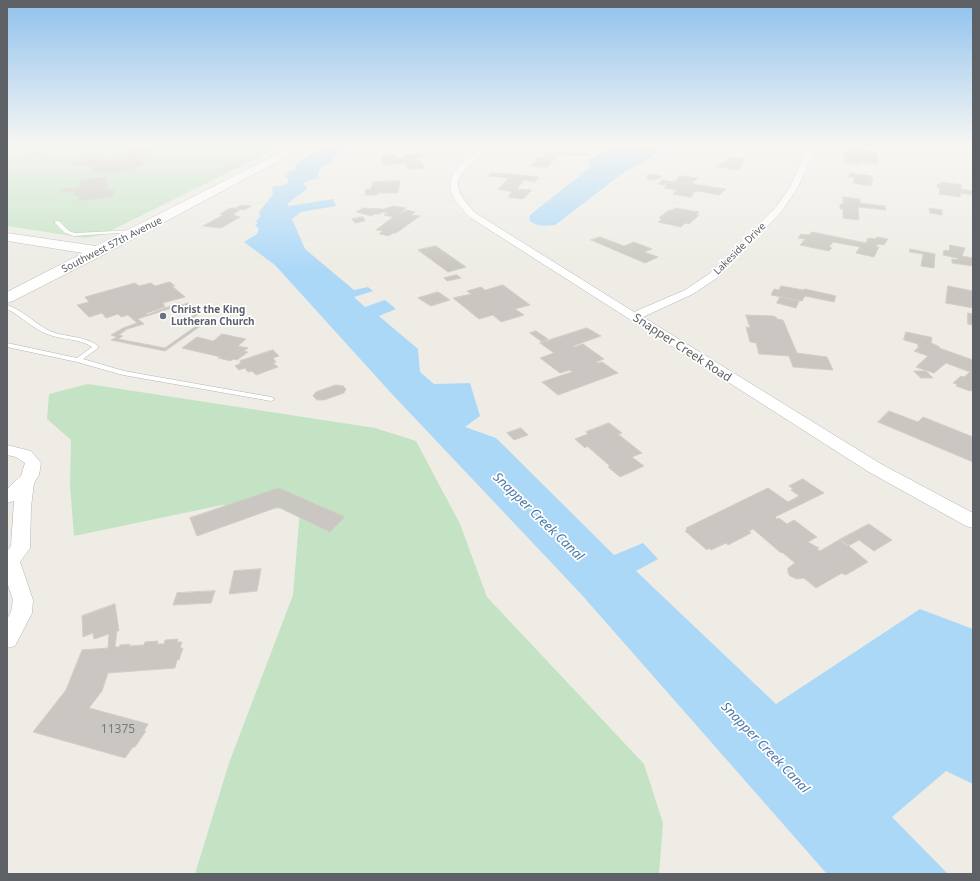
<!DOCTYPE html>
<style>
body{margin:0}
#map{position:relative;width:980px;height:881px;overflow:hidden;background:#eeece5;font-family:"Noto Sans",sans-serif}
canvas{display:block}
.frame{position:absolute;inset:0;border:8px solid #5d6064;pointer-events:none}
</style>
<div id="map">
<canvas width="980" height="881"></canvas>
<div class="frame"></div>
</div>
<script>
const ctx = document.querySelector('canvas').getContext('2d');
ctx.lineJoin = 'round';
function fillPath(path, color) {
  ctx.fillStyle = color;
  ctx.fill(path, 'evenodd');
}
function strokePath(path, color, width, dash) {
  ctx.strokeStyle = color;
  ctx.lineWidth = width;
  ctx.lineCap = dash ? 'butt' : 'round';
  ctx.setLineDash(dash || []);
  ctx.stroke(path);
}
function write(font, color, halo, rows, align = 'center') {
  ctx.font = font + ' "Noto Sans",sans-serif';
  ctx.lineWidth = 3.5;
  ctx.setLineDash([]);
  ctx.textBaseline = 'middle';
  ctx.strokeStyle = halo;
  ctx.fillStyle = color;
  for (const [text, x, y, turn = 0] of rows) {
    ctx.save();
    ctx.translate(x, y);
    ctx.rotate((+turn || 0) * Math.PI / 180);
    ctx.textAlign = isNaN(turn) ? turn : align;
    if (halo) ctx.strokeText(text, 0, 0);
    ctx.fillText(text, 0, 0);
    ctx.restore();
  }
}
fillPath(new Path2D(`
 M7,146h243l26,3 -174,86 -17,3 -78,-12z
 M88,384l287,44 41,13 44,83 27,73 157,167 19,59 -4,51h-464l34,-111 64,-168 7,-85 -78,-5 -148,31 -4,-51 1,-45 -24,-21 2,-25z`), '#c4e3c4');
fillPath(new Path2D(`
 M323,146h23l-13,12v3l-9,5 -6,6 1,6 -14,4 -2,3 4,1v3l-20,15 2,2 44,-7 3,7 -35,6 -9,7 13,30 49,41 14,-3 5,4 -19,6 11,10 20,-7 11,9 -17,7 39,33 2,23 14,12 36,-1 10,33 -15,11 31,11 118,117 29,-12 15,16 -22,12 140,133 144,-95 53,20v155l-27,-13 -54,46 56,57h-121l-246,-280 -190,-201 -116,-128 -31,-23 13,-8 2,-5 -4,-4 3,-2 -2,-2 4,-4 -1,-5 14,-18 -1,-7 15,-3 2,-4 -4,-4 5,-3 -3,-1 9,-3 -1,-4z
 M609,146h57l-17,13 -26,14 -68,52c-9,1 -19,2 -26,-5l1,-5 58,-46 3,-4 -4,-4 9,-4z`), '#acd8f8');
const building = new Path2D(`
 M851,147l27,5 -2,6 3,1 -2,5 -17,-2 -1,2 -15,-2 3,-5h-2l1,-1h2l-5,-2 5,-4 -2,-1z
 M149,150l-11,10 6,2 -1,3 -17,7 -25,1 -9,-3v-4l-20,-2 12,-4 -5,-1 6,-2 22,4 14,-3 5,-7z
 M31,152l13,1 -4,2h4l-7,2 -11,-1 6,-2 -5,-1z
 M547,152l41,1 1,2h-31l-11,13 -17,-2 8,-9h4z
 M421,154l2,3 -8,1 2,3h4l3,7 -16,1 -2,-6 -23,2 -2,-6h2l-1,-3 13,-1 1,3h10l-2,-3z
 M731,157l14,2 -4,4h3l-6,7 -20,-3z
 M234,163l6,1 -5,3h5l-8,2h-8z
 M493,173l17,1 29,3 -4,5 -11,-2 -7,9 15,1 -9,9 -15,-2 4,-5 -14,-3 11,-11 -20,-2z
 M850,173l21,3v2h2l-2,8 -18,-3 2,-6h-6z
 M650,174l12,2 -7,4 -8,-1 2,-2h-3z
 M680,176l18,2 -6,5 6,2 28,4 -7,6 -21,-4 -4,1 -3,5h-2l-16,-3 4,-4 -13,-2 3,-3 -9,-1 4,-4 12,2z
 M107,177l-2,7h3l-1,4h-3l10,2 -2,7 -34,4 2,-6 -6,1 1,-5 -15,2 2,-4 16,-1 3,-8z
 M400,181l-2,12h-20l-1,2h-12l1,-6h5l2,-7z
 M941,182l21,3 -1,4 12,2 -1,4 -11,-2 -1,4 -21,-3 1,-6h-3l1,-4 3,1z
 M843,197l17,2v4l25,3 1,4 -28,-3 1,13 -16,-2v-9h-3v-5h3z
 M242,205l9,1 -7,4 -8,-2z
 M394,206l12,2 -6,5h2l4,-3 9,2 -4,3 9,1 -24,17h-3l-4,3 -10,-2 4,-3 -7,-1 17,-13 -9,-2 4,-2 -5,-1 -3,2h-5l-4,2 -15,-4 7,-4 20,1z
 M231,208l10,1 -8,6 7,2 -19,11 -18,-2 20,-11 -3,-1z
 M675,208l24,4 -3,3h3l-10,9 -4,-1 -4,4 -23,-5 4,-3 -3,-1 10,-8h3z
 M930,208l12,2v5l-12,-2z
 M363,217l2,4 -10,2 -3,-4z
 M812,232l54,11 2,-3h-2l3,-2 7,1 1,-2 11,2 -4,6 -6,-1 -2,3h3l-5,10 -18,-4 4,-6 -27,-5 -4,5 3,1 -3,3 -29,-6 5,-6 -7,-1 3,-4 8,1z
 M600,237l24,9 10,-4 18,7 -8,3 14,5 -13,6 -54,-23z
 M950,245l15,3 -3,8 11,2v8l-21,-3v-4l5,1v-2l-14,-3 1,-5 5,1z
 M436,246l30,21 -18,5 -30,-22z
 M910,249l25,5 -1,14 -13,-2 2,-12 -13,-2z
 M457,275l4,3 -14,3 -3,-3z
 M170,282l5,4h-3l13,11 -22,6 2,4 -18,6 -1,2 33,-12 4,2 4,-2 16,6 -4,2 3,1 -15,10 15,3 -37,26 -54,-11 6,-3 -6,-2 12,-7 14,-5 -9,-8 -7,2 -3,-3 -12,4 -4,-5 -13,4 -12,-12 12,-3 -4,-5 50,-14 4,3 12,-3 4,3z
 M503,285l27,20 -15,4 9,6 -23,7 -8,-7 -14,4 -26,-21 18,-4 -4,-3 14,-4 4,3z
 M781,286l22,4 2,-1 31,7 -2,6 -29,-6 -3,5 -31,-6 3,-6 5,1z
 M948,286l25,5v17l-27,-5z
 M438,292l12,8 -19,6 -13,-8z
 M780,297l19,4 -3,7 -19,-5z
 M179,306l18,7 -15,10 14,3 -31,22 -47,-9 5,-3 -4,-1 8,-6 17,-5 -6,-5z
 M968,313l5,1v11l-5,-1z
 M746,315l27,1 3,1 1,2 6,1 14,33 30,4 6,13 -40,-3 -4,-11 -30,-2 -3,-11 -6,-1 -4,-15 4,1z
 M587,328l14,8 -28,10 1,1 9,-3 21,15 -8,3 2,1 4,-1 16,11 -60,22 -16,-13 30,-10 -2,-2 -10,3 -20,-15 14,-5 -14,-10z
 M536,331l12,8 -3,1 2,1 -5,1 -12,-9z
 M906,332l24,5 2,1 -1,5 9,4 -1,1 34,12v30l-3,1 -14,-5 1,-2 -4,-1 8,-7 3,1 6,-5 -24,-9 -12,10 -18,-6 12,-11 -14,-5 4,-3v-4l-14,-4z
 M222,334l24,5 -8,7 10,2 -4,3 4,1 -11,8 -4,-1 -2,2 -13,-3 3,-1 -39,-9 15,-11 16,4z
 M273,350l6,6 -6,2 3,4 -3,1 5,4 -22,8 -4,-4 -4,1 -3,-4 -6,2 -4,-4 6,-3 -1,-2z
 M914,371h12l7,7h-12z
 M336,385l7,1 3,3 -2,4 -20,7h-7l-4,-4 3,-4z
 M889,411l29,11 5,-5 50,20v25l-95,-40z
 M609,423l13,10 -4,1 24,19 -10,4 12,9 -24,11 -12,-10 2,-1 -23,-20 -2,2 -10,-9 13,-5 -2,-2z
 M521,428l7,7 -14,5 -7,-7z
 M803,479l21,14 -49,24 2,2 2,-1 8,6 7,-4 23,17 -9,5 11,6 -2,1 3,2 19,-11 5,2 24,20 -19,11 -4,2 -3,-2 -26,15 -12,-10 -7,1 -7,-3 -2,-3v-5l7,-5 -13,-11 -1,1 -28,-24 -4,2 2,2 -23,12 -2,-2 -15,7 -2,-2 -2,2 -22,-19 2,-1 -1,-2 82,-40 20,14 11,-6 -8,-6 2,-1 -4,-3z
 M279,488l66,29 -15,15 -52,-25 -81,29 -7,-18z
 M869,524l23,16 -18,11 -15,-11 -11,6 -9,-6z
 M261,569l-4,22 -28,3 5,-23z
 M215,591l-4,12 -38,2 4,-12z
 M115,604l4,27h-2l-2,16h4l1,-2 10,-1 -1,2 15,-1 1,-3 13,-1 -1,3h7l1,-4 13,-1 -1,3h5l-2,6h3l-4,12h-2l-2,8 -67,5 -6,18 -13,17 59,16 -4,7h2l-11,16h-2l-8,11 -92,-26 33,-42 16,-40 26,-2 1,-14 -15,5 -1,-6 -10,4 -1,-21z`);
fillPath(building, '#cac7c2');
strokePath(building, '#d2cec4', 1);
const service = new Path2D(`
 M55,221h4l10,10 6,2 59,-3 2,1 -2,1 -60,4 -9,-3 -10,-10z
 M7,305c16,5 28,19 43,26 16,7 34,4 48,15v2l-15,11 41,12 147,26 4,2 -4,2 -148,-26 -46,-13 -70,-15v-4l70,15 15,-11c-13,-9 -31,-7 -45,-13 -15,-6 -26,-18 -40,-25z`);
const minor = new Path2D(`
 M481,146h8c-24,28 -49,32 -12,68l157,98 51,-22 24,-16 67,-67 14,-20 19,-41h8l-19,41 -16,24 -65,67 -24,16 -50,23 238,147 92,49v15l-7,-2 -97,-54 -398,-254c-34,-34 -22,-44 10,-72z
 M7,445l24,6 10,12 -2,12 -5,8 -3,24 -1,41 -10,14 13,38 -1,13 -17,33 -8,2v-29l4,-7 2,-12 -6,-18v-31l4,-5 3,-45 -7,2v-14l14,-13 4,-13 -9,-6 -9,-2z`);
const secondary = new Path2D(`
 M293,146h13l-201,108 -92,47 -6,2v-11l76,-39 -76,-12v-8l89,13z`);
strokePath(service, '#b2b5b9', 1);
strokePath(minor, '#b2b5b9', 1);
strokePath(secondary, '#b2b4b9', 1);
fillPath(service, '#fff');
fillPath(minor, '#fff');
fillPath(secondary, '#fff');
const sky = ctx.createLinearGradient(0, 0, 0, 270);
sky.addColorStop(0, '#90c2ee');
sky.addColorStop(0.54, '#f7f6f3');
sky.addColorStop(1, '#f7f6f300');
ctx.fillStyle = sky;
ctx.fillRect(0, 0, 980, 270);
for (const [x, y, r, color] of [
 [163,316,4,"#6b7280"]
]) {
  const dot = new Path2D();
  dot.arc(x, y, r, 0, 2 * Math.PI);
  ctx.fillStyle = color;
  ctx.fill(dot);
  strokePath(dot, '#fff', 1.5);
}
write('10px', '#5d6064', '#fff', [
 ["Southwest 57th Avenue",112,245,-27],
 ["Lakeside Drive",740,249,-45]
]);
write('bold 10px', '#5b616d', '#fff', [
 ["Christ the King",171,310],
 ["Lutheran Church",171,322]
], 'left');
write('12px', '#5d6064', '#fff', [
 ["Snapper Creek Road",682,348,33]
]);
write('12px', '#787a7c', null, [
 ["11375",118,730]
]);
write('italic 13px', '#4a79a9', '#fff', [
 ["Snapper Creek Canal",538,517,44],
 ["Snapper Creek Canal",765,748,46]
]);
</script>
